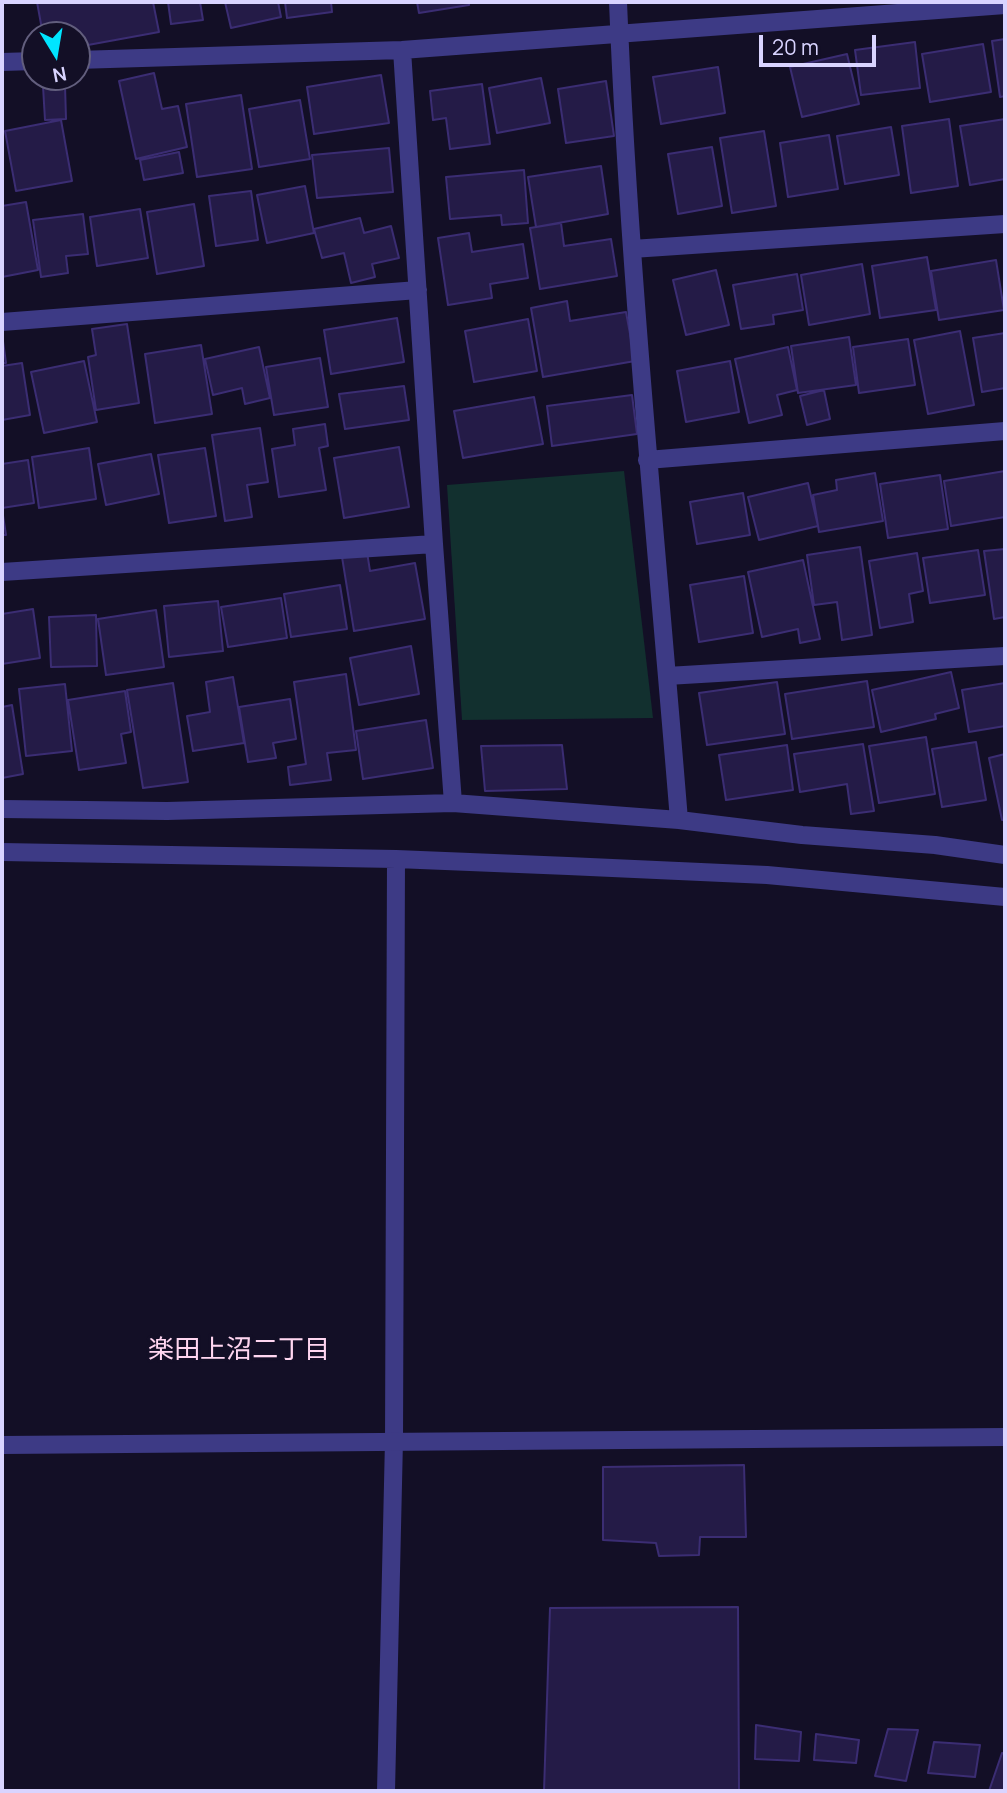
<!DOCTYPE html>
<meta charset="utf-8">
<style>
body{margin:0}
#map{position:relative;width:1007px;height:1793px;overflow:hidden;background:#130f26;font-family:Manrope,sans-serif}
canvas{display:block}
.frame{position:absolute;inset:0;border:4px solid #d9d4ff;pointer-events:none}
.north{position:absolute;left:21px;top:21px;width:70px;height:70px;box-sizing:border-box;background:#130f26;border:2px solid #625e7d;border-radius:50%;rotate:169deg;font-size:19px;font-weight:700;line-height:28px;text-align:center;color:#d9d4ff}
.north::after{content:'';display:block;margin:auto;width:24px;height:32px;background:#00e5ff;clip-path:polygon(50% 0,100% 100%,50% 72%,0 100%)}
.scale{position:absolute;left:759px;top:35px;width:117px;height:32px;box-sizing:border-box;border:4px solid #d9d4ff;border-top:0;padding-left:9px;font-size:21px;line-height:24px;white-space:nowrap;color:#d9d4ff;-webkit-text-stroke:5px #130f26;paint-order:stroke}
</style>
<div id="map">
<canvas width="1007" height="1793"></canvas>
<div class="frame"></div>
<div class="north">N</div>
<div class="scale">20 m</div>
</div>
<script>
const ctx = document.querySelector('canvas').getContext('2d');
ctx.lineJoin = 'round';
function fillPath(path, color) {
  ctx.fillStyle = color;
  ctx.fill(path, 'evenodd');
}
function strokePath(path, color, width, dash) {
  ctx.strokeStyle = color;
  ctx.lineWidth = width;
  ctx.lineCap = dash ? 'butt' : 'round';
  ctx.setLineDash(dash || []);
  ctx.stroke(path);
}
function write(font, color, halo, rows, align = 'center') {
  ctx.font = font + ' Manrope,"Noto Sans JP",sans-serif';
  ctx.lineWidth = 6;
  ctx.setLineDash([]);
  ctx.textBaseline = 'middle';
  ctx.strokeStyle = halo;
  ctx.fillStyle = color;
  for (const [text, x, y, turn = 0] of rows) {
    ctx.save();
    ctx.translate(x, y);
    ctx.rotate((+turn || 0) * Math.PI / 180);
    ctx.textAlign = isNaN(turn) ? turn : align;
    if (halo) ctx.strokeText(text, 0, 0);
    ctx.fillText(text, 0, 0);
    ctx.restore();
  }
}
fillPath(new Path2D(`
 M624,471l29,247 -191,2 -15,-235z`), '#12302f');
const building = new Path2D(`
 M37,2h116l6,30 -82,15v-12h-34z
 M168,2h32l3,18 -32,4z
 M225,2h53l3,15 -50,11z
 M285,2h46l1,10 -45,6z
 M417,2h52v3l-50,8z
 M1005,39v57l-5,1 -8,-56z
 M915,42l5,46 -59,7 -6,-45z
 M983,44l8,48 -61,10 -8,-48z
 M847,54l12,50 -57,13 -12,-50z
 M718,67l7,46 -64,11 -8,-47z
 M154,73l8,36 16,-3 9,41 -51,12 -17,-78z
 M381,75l8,48 -75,11 -7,-47z
 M541,78l9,45 -53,10 -8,-45z
 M606,81l8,55 -48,7 -8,-54z
 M482,84l8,60 -40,5 -4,-31 -13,2 -3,-29z
 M65,85l1,34 -21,1 -2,-34z
 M241,95l11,74 -55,8 -11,-73z
 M300,100l10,59 -51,8 -10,-58z
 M949,119l9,67 -47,7 -9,-67z
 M1005,119v60l-35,6 -10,-59z
 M61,120l11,61 -56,10 -11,-60z
 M891,127l8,48 -54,9 -8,-48z
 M764,131l12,75 -44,7 -12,-75z
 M829,135l9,54 -50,8 -8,-54z
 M712,147l10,59 -44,8 -10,-60z
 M389,148l4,44 -76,6 -5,-43z
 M179,152l4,21 -39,7 -4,-20z
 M601,166l7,48 -72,13 -8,-50z
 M524,170l4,53 -26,2 -1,-10 -51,4 -4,-42z
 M305,186l9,47 -47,10 -10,-48z
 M251,191l7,49 -42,6 -7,-50z
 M26,202l12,68 -36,7v-71z
 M194,204l10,62 -47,8 -10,-62z
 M140,209l8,49 -51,8 -7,-49z
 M83,214l5,40 -22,2 2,17 -27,4 -8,-57z
 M360,218l4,15 27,-7 8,32 -27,6 3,13 -24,6 -7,-30 -22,5 -8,-29z
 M561,223l3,23 47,-7 6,37 -77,13 -10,-61z
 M469,233l3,19 51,-8 5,34 -38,6 2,14 -44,7 -10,-67z
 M927,257l9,53 -56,8 -8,-52z
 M996,260l8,50 -65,10 -8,-49z
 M862,264l8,50 -61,11 -8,-50z
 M716,270l13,55 -43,10 -13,-55z
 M797,274l6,36 -30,5 1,9 -33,5 -8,-44z
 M567,301l3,20 56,-9 9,49 -92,16 -12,-69z
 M397,318l7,44 -73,12 -7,-44z
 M528,319l9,52 -63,11 -9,-51z
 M127,324l12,79 -43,7 -8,-53 8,-2 -4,-26z
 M960,331l14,74 -46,9 -14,-74z
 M1005,333v55l-23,4 -9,-54z
 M2,334l4,29h-4z
 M849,337l7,48 -58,8 -7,-47z
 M908,339l7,46 -56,8 -6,-46z
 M201,345l11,69 -57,9 -10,-69z
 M259,347l11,51 -25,6 -3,-16 -29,7 -8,-36z
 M788,347l9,43 -20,5 5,20 -33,8 -14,-64z
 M320,358l8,49 -54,8 -8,-48z
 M84,361l13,61 -53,11 -13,-61z
 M730,361l9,51 -53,10 -9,-51z
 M22,363l8,52 -28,5v-54z
 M404,386l5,34 -64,9 -6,-35z
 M824,390l6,29 -23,6 -7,-29z
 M632,395l5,39 -85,12 -5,-40z
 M534,397l9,47 -80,14 -9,-47z
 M325,424l3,22 -9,2 7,42 -47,7 -7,-48 23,-4 -2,-16z
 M260,428l8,54 -21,3 5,32 -27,4 -13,-86z
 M399,447l10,60 -65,11 -10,-60z
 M89,448l7,51 -57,9 -7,-51z
 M205,448l11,68 -47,7 -11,-68z
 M151,454l8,40 -53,11 -8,-41z
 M28,460l6,43 -32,5v-44z
 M1005,471v46l-54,9 -7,-45z
 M875,473l8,48 -64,11 -6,-37 24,-5 -1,-10z
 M940,475l8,54 -60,9 -8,-54z
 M808,483l10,43 -59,14 -11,-43z
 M743,493l7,42 -53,9 -7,-42z
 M2,509l4,26h-4z
 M860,547l12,88 -30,5 -5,-38 -23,3 -7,-50z
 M1005,549v68l-11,2 -10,-68z
 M978,550l7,45 -55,8 -7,-45z
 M367,552l3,19 45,-8 10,56 -71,12 -12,-74z
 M917,553l6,38 -14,3 4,28 -33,6 -11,-67z
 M803,560l17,79 -20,4 -2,-14 -36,8 -14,-65z
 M744,576l9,57 -54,9 -9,-57z
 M340,585l7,44 -56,8 -7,-43z
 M281,598l6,40 -59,9 -7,-40z
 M218,601l5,50 -54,6 -5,-51z
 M33,609l7,49 -38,6v-50z
 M156,610l8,57 -58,8 -8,-56z
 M96,615l1,51 -46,1 -2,-50z
 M411,646l8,48 -60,11 -9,-47z
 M951,672l8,36 -24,6 1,5 -55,13 -9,-42z
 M346,674l10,76 -29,3 4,27 -41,5 -2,-18 18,-3 -12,-82z
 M233,677l11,66 -51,8 -6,-35 23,-4 -4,-30z
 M867,681l7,46 -82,12 -7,-45z
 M777,682l8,52 -78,11 -8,-52z
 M173,683l15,99 -45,6 -16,-98z
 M1005,683v43l-36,6 -7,-42z
 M65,684l7,67 -46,5 -7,-67z
 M125,691l6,41 -10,2 5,29 -47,7 -11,-70z
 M290,699l6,40 -23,4 3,15 -28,4 -9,-55z
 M12,705l11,69 -21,4v-71z
 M426,720l7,48 -70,11 -7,-48z
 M926,737l9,57 -56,9 -10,-57z
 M976,742l10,58 -44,7 -10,-58z
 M863,744l11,67 -23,3 -4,-30 -47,8 -6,-38z
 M562,745l5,44 -82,2 -4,-45z
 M787,745l6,45 -67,10 -7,-45z
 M1005,754v66h-3l-13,-62z
 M744,1465l2,72h-46l-1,18 -40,1 -3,-13 -53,-3v-73z
 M738,1607l1,184h-195l6,-183z
 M756,1725l45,7 -2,29 -44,-2z
 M888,1729l30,1 -12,51 -31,-5z
 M816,1734l43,6 -3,23 -42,-3z
 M934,1742l46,3 -5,32 -47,-4z
 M1002,1753l3,1v37h-16z`);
fillPath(building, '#241b47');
strokePath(building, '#3b2d73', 2);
strokePath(new Path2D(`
 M618,2c11,273 39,546 61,818
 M402,50l32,494 19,259
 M77,60l325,-10 603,-45
 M2,62l33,-1
 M632,249l373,-25
 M2,322l416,-32
 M647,460l358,-29
 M2,572l432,-28
 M667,676l338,-20
 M2,809l165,2 286,-8 226,17 123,15 133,10 70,10
 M2,852l394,7 172,7 199,9 238,22
 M386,1791l8,-351 2,-581`), '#3d3a85', 18);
strokePath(new Path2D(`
 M2,1445l1003,-8`), '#3d3a85', 18);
write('26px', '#ffd6f0', '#130f26', [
 ["楽田上沼二丁目",239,1351]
]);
</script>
